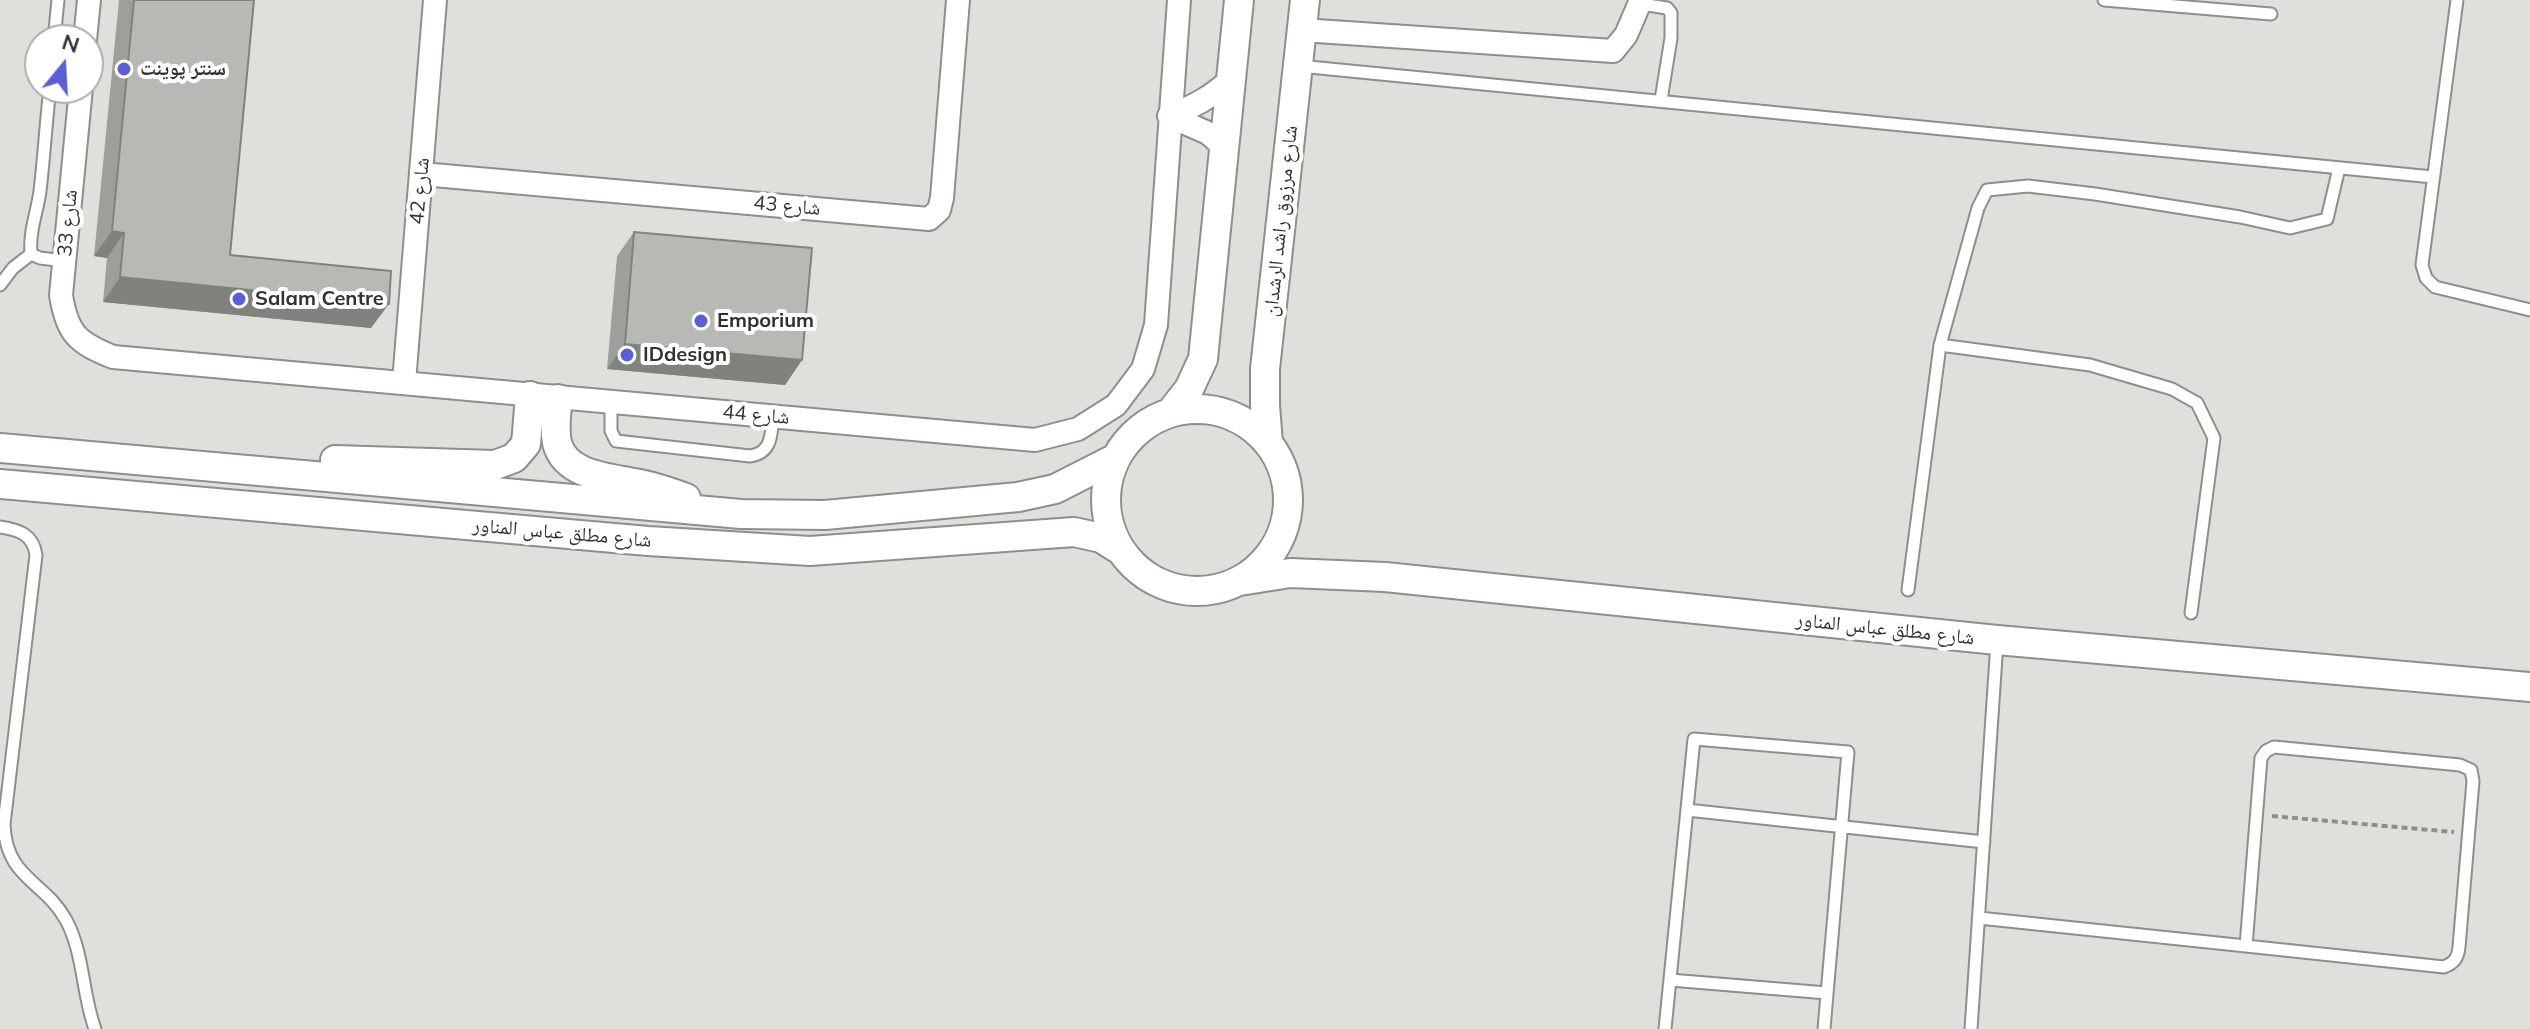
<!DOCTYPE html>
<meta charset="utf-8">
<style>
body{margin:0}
#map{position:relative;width:2530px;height:1029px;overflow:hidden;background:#dee1db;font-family:Mulish,sans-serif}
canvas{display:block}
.north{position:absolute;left:24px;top:24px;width:80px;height:80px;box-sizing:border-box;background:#fff;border:2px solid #adadac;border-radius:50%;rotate:18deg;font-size:22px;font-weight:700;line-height:32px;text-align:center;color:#313230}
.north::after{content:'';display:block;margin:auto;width:28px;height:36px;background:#5960d7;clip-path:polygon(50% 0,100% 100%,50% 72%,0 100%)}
</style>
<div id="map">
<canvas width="2530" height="1029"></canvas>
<div class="north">N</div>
</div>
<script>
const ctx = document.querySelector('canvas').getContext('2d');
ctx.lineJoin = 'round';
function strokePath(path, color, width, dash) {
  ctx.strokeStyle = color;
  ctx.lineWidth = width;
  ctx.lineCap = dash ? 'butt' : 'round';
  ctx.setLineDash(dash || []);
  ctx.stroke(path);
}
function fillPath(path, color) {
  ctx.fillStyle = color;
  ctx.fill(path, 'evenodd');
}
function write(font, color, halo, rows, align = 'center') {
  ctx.font = font + ' Mulish,"Noto Naskh Arabic",sans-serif';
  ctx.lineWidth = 8;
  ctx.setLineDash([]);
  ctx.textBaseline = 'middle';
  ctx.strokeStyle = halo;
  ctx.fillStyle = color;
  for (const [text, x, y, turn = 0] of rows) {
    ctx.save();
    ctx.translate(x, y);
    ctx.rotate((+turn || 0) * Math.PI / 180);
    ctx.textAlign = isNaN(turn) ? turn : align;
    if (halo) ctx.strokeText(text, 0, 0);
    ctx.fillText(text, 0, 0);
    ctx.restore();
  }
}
const service = new Path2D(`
 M2104,0l167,14
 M2457,0l-35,265 4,13 9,9 95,23
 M1641,4l26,4 4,5v25l-10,62
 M54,40l4,-40
 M1299,66l1134,111
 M50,88c-4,34 -6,69 -10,103 -3,22 -11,40 -9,63l9,4 24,3
 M0,285l13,-17 18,-14
 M1940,345l150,20 82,24 25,14 17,35 -23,175
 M611,403v28l5,10 134,15c22,-3 21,-21 23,-39
 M0,527c19,3 33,7 36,28l-32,269c2,55 40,56 62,96 18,33 16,74 29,109
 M1908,590l32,-245 38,-137 9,-18 41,-4 67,8 145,23 50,11 37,-9 12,-51
 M2274,747l186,18 11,5 2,11 -14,166c-1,11 -5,16 -15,20l-198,-21 15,-188 5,-7z
 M1687,810l297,32
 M1979,918l267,28
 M1670,980l157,13
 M1665,1029l29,-290 154,13 -24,277
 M1971,1029l26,-387`);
const minor = new Path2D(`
 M1302,30l311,21 13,-16 15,-35
 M85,40l4,-40
 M81,88l-20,207c6,39 17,48 52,62l922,83 43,-11 38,-24 27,-36 13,-44 23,-325
 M1169,116c24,-9 43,-19 62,-37
 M1169,116l39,17 16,14
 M422,174l507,45 10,-9 3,-12 16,-198
 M404,382l31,-382`);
const tertiary = new Path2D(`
 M558,399c-2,14 -4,30 -1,44 9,35 58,35 87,42 14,3 28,8 42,13
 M1106 500a91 91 0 1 1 182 0a91 91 0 1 1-182 0Z
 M1171,412l18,-23 14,-30 36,-359
 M1268,443l-3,-38v-36l40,-369
 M0,448l741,66 84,1 193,-18 37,-8 59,-30
 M335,460l160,5 19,-7 12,-14 4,-48
 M0,484l648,57 162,10 264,-19 27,6 19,12
 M1240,581l50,-8 95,4 612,63 533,47`);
strokePath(service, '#8d8f8a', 15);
strokePath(minor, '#8d8f8a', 26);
strokePath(tertiary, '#8d8f8a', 32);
strokePath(new Path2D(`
 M2272,816l182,16`), '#8d8f8b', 4, [6, 4]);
strokePath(service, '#fff', 11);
strokePath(minor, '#fff', 22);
strokePath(tertiary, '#fff', 28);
fillPath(new Path2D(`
 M119,0h135l-24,255 141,73 -268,-26 4,-44 -13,-2z
 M634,232l168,128 -17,25 -178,-16 10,-113z`), '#9d9f9b');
fillPath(new Path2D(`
 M112,231l12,2 -17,25 -13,-2z
 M120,277l269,27 -18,24 -268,-26z
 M625,344l177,16 -17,25 -178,-16z`), '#80827e');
const building = new Path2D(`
 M134,0h120l-24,255 161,16 -2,33 -269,-27 4,-44 -12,-2z
 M634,232l178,16 -10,112 -177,-16z`);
fillPath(building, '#b7b9b4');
strokePath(building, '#80827e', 2);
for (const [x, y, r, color] of [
 [124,69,8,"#5960d7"],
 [239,299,8,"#5960d7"],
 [701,321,8,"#5960d7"],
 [627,355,8,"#5960d7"]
]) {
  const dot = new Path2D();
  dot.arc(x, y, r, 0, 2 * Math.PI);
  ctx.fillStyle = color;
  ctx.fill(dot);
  strokePath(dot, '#fff', 3);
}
write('bold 20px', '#313230', '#fff', [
 ["سنتر پوينت",140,69],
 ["Salam Centre",255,299],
 ["Emporium",717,321],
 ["IDdesign",643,355]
], 'left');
write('20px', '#313230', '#fff', [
 ["شارع 42",420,191,-85],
 ["شارع 43",787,206,5],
 ["شارع مرزوق راشد الرشدان",1281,221,-84],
 ["شارع 33",68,223,-85],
 ["شارع 44",756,415,5],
 ["شارع مطلق عباس المناور",562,533,5],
 ["شارع مطلق عباس المناور",1885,629,6]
]);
</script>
